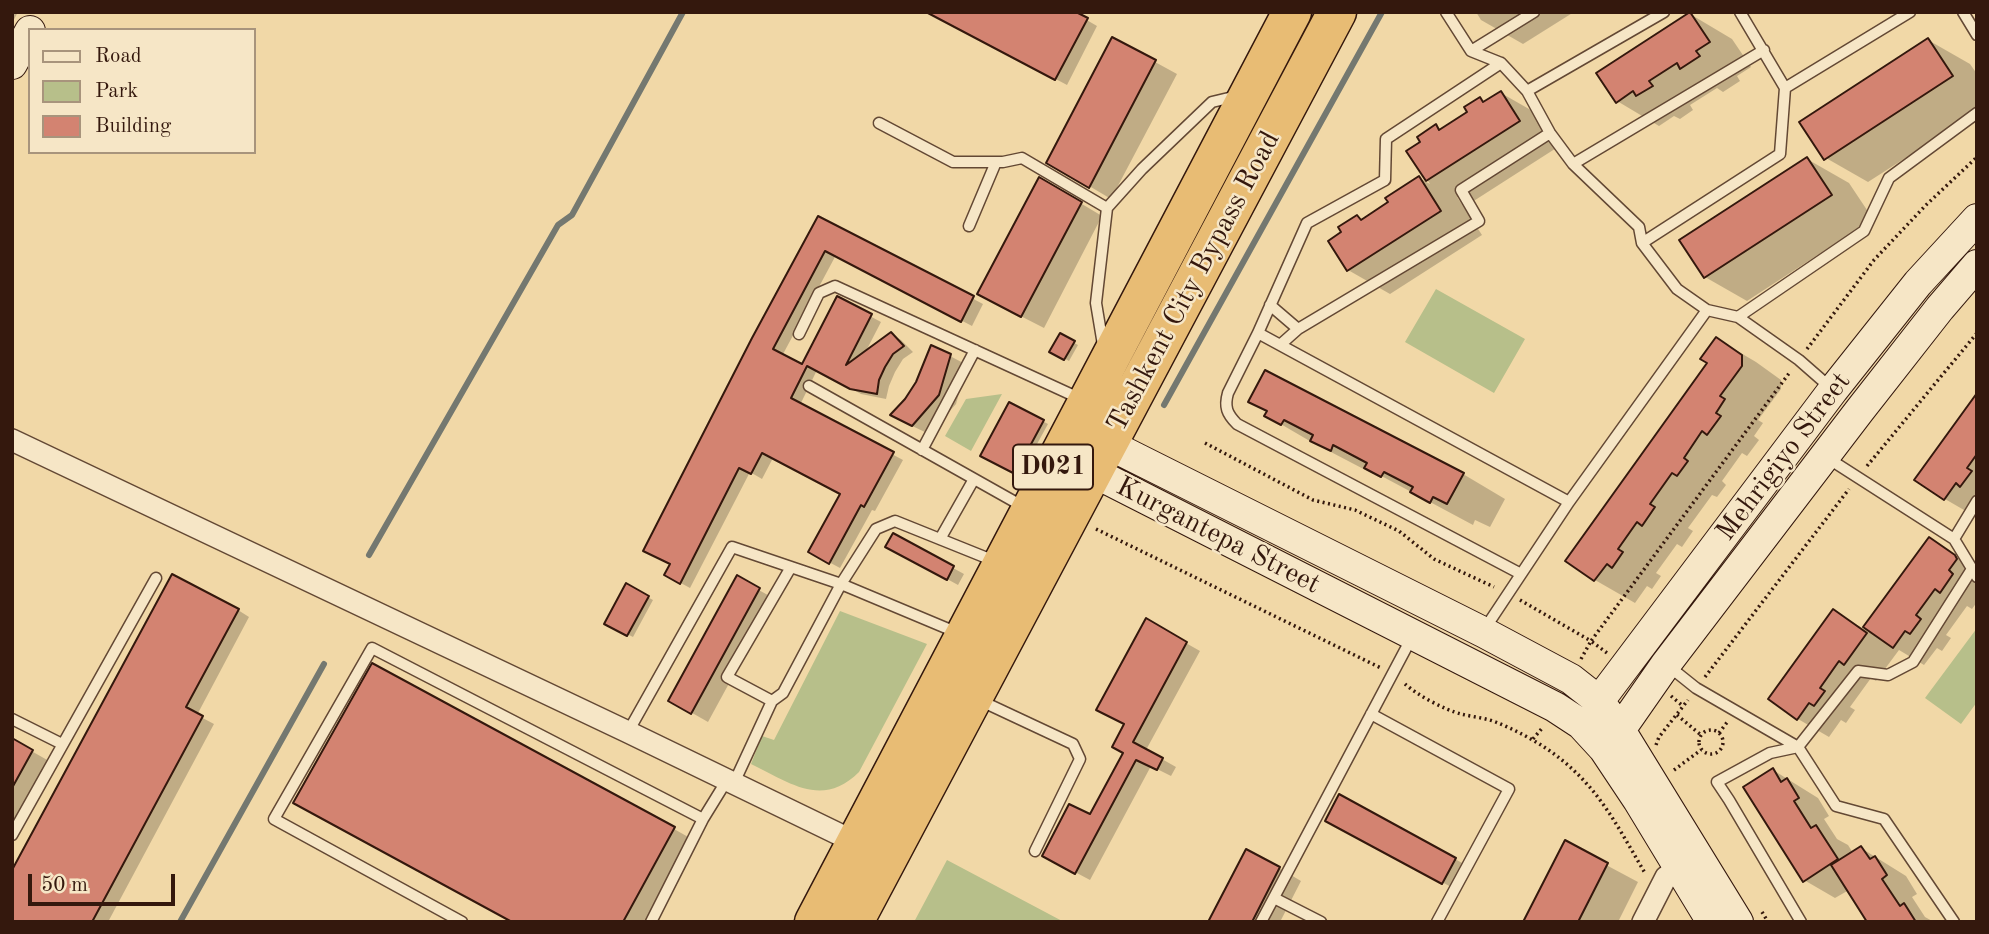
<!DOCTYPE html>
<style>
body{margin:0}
#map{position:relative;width:1989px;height:934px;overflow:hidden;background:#f1d8a7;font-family:"Old Standard TT",serif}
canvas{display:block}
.frame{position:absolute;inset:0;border:14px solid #34180d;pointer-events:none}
.legend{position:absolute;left:28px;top:28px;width:228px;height:126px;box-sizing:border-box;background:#f6e6c6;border:2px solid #a8947c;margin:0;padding:9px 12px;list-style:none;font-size:21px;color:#34180d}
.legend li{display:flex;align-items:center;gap:14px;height:35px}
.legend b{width:35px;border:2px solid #a8947c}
.scale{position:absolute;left:28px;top:874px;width:147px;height:32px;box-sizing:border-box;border:4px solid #34180d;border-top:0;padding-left:9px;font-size:21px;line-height:24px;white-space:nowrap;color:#34180d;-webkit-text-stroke:5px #f6e6c6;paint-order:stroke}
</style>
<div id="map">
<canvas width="1989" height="934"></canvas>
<div class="frame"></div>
<ul class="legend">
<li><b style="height:9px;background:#f6e6c6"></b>Road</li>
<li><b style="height:19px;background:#b7bf8a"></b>Park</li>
<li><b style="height:19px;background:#d38371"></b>Building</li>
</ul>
<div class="scale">50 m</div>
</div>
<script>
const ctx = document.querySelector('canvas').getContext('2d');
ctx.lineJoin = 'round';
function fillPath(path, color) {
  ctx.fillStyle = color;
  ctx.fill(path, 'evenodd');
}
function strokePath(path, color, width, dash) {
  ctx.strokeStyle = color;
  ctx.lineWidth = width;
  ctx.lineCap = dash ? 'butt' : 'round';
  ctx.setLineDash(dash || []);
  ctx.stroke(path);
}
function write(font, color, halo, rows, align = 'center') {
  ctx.font = font + ' "Old Standard TT",serif';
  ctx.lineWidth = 5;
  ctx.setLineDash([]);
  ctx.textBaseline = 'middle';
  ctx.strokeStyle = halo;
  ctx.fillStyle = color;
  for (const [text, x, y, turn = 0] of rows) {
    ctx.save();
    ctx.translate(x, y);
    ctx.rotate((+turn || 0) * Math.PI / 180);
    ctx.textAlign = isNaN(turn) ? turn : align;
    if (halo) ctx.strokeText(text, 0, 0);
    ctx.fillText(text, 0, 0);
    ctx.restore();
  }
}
fillPath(new Path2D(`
 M1436,289l89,50 -31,54 -89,-51z
 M1002,394l-31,57 -26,-15 21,-37z
 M840,611l87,33 -68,128c-37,37 -70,10 -108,-8l11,-28 12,4z
 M1977,628v74l-16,22 -36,-26z
 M947,860l117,62h-150z`), '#b7bf8a');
fillPath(new Path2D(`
 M12,12h6l-6,11z
 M929,12h144l24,14 -30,59z
 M1476,12h98l-51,32 -42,-24z
 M1690,14l42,25 19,28 -14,9 3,5 -17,11 -6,-4 -27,17 3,5 -13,9 -6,-3 -15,10 -42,-25z
 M1113,39l64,35 -66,125 -62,-37z
 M1928,40l42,24 7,10v38l-109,70 -42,-24z
 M1501,93l42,24 18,28 -92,59 -12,-7 25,38 -92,59 -42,-24 -4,-37 13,-16 6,3 28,-17 28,-25 11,6 -21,-33 13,-9 14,-16 6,4 27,-17 11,-14 5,3z
 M1807,159l42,24 24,36 -126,82 -42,-24z
 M1040,179l62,37 -58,112 -43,-22z
 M819,218l164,86 -11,22 -136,-71 -54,101 21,10 35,-67 43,23 -16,31 26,-19 10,6 12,12 -10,7 -8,13 -6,14 -3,13 -25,-5 -44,-24 -17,35 103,55 -28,51 -3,-1 -32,58 -30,-16 32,-58 -69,-36 -11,21 -12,-7 -60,116 -24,-13z
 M1061,336l17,9 -9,16 -17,-10z
 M1717,339l39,23 25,18v9l-23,31 5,3 -9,13 5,4 -12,16 -5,-3 -20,28 4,4 -9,12 -5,-2 -24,33 5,3 -11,16 -5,-3 -21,29 5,3 -9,13 -5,-3 -12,17 -40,-23 -27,-19 141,-198z
 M950,356l17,9 -11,39 -27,30 -21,-10z
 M1977,396v119l-1,2 -31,-18z
 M1010,404l38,20 -28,51 -37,-20z
 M1269,412l194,62 42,25 -15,28 -15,-7 -2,5 -99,-53 -1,2 -65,-34 -41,-24z
 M893,535l71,39 -6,11 -71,-39z
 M1929,539l48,30v33l-5,7 -5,-3 -21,29 5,3 -9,13 -5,-3 -13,17 -25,-15 -23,31 -5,-3 -21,29 5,3 -9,13 -5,-3 -12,17 -31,-18 35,-108 31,18z
 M737,578l38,21 -67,123 -21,-12z
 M627,586l26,14 -20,37 -26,-13z
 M238,610l11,7 -52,98 17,9 -106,198h-96z
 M1147,621l53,30 -54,99 30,17 -5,9 -20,-10 -61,114 -32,-17 32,-46 35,-64 1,-29z
 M12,740l37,21 -37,66z
 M1773,770l45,28 11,18 -5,3 13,20 11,6 5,8 8,-5 45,28 11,18 -5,3 13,20 9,5h-65l-20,-32 -14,8 -31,-18z
 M1339,797l127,68 -13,23 -126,-68z
 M674,829l16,9 -46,84h-129z
 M1565,843l73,39 -20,40h-93z
 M1279,868l22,13 -21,41h-70z`), '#0003');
strokePath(new Path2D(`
 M1164,405l218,-393
 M369,555l189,-330 14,-10 111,-203
 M180,922l144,-258`), '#747870', 6);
const building = new Path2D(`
 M926,12h150l12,6 -33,62z
 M1690,12l20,30 -14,9 4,5 -20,13 -3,-6 -28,18 4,5 -17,10 -3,-5 -17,12 -20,-30z
 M1112,37l44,23 -67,128 -43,-25z
 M1928,38l25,38 -129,84 -25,-38z
 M1501,91l19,30 -94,60 -20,-30 14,-9 -3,-5 19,-13 3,6 28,-18 -3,-5 16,-10 3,5z
 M1807,157l25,38 -128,83 -25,-38z
 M1419,176l22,35 -94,60 -19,-30 13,-9 -3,-5 19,-12 4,5 27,-18 -3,-4z
 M1039,177l43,25 -61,115 -44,-23z
 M818,216l156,80 -13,26 -136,-71 -52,98 29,15 35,-68 35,18 -26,51 45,-33 13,14 -11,8 -8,13 -6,13 -2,14 -27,-5 -43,-23 -16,32 103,54 -30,55 -3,-2 -32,59 -21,-12 32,-58 -78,-41 -11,21 -12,-6 -59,116 -16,-9 6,-11 -27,-13 109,-213z
 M1060,333l15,8 -11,19 -15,-8z
 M1716,337l26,18v11l-22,30 5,3 -9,14 5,3 -14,19 -5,-4 -18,27 4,3 -11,15 -5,-3 -22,31 5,3 -13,19 -5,-4 -19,27 5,3 -11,16 -5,-4 -13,17 -29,-20 142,-198 -7,-4z
 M931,345l20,9 -12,41 -27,31 -22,-11 15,-16 11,-17z
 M1265,370l199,103 -17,31 -14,-7 -3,6 -20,-11 3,-5 -29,-15 -3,5 -17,-9 3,-5 -34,-18 -2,6 -21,-10 3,-6 -29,-15 -3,5 -17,-9 3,-5 -19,-9z
 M1977,393v61l-10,14 5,3 -12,16 -4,-4 -12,17 -30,-20z
 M1009,402l35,18 -29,54 -35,-18z
 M893,533l61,33 -7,14 -62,-33z
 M1929,537l26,18 2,4 -8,11 4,4 -13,19 -5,-4 -19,26 5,4 -11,15 -5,-3 -12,17 -30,-21z
 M172,574l67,35 -53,98 17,9 -111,206h-80v-52z
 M737,575l23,13 -69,126 -23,-13z
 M626,583l23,13 -22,40 -23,-12z
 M1833,609l34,24 -23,32 -5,-4 -19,27 5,3 -11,15 -5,-3 -12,17 -29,-21z
 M1146,618l41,24 -54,100 30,16 -6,12 -21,-10 -61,114 -33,-18 27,-52 21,10 33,-61 -11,-6 12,-23 -28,-14z
 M372,663l303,164 -52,95h-111l-219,-119z
 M12,738l21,12 -21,38z
 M1773,768l8,14 6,-4 12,20 -5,3 17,27 5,-3 22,34 -35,23 -60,-95z
 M1339,794l117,64 -14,26 -117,-63z
 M1565,840l43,23 -30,59h-55z
 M1861,846l9,13 5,-3 12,19 -5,4 18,27 4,-3 12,19h-49l-36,-57z
 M1246,849l34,18 -28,55h-44z`);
fillPath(building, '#d38371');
strokePath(building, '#34180d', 2);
const lane = new Path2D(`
 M1446,12l25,39 30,12
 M1740,12l45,76
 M1963,12l14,23
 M1471,51l63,-39
 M1527,91l23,42 23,31 66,63 3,16 35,46 30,21 31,7 61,43 32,28
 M879,123l74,39h50l19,-4 85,50
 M1573,164l191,-114
 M969,226l27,-64
 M1642,243l138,-89 5,-66 125,-76
 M1270,305l28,24
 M1738,317l126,-86 25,-53 88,-65
 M1258,333l311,169
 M799,334l20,-41 16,-7 246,113
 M1103,345l-7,-42 11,-95 35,-39 70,-67 25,-6
 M1280,345l18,-16 181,-108 -18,-31 89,-57
 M809,386l215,121
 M922,450l53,-100
 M1826,457l128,82
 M1977,501l-23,38 23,38
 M940,539l34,-60
 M791,567l-64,110 45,24 11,-8 58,-109 35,-55 19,-8 102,41
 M1521,574l-284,-150c-10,-10 -13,-17 -9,-31l30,-60 49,-110 78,-43 1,-41 115,-76 26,28 137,-79
 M1484,630l85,-128 138,-192
 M1666,664l30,24 102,59 38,59 48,13 70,103
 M979,700l94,44 7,15 -45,92
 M1371,714l138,75 -72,133
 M12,719l50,25
 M628,732l104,-185 109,37 117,49
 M734,783l38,-82
 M12,835l144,-257
 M1274,898l47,24
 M462,922l-188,-103 98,-171 331,171
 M651,922l52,-103 24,-39
 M1261,922l151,-285
 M1801,922l-72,-122 -12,-18 53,-29 28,-6 60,-76 30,4 25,-13 59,-93`);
const street = new Path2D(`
 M12,440l616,292 227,110
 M1643,922l23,-45 13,-10`);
const secondary = new Path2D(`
 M12,64l18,-33
 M1088,442l20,2 375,188 88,47 28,22 21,29 118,192
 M1080,456l13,16 462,235 26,17 23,25 34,51 74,122
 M1599,701l234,-311 85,-107 59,-64
 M1608,744l12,-14 46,-66 194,-254 80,-102 37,-43`);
const highway = new Path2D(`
 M814,922l478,-910
 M854,922l483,-910`);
strokePath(lane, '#634834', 13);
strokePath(street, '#634834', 24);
strokePath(secondary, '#34180d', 32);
strokePath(highway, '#34180d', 41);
strokePath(new Path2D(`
 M1807,349l67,-89 52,-55 51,-48
 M1205,443l108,57 42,10 44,21 35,28 60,28
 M1867,466l110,-133
 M1096,529l285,139
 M1520,600l71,41 199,-269
 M1581,659l10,-18 16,12
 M1705,677l144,-188
 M1405,684c12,11 40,26 56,30 12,3 26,4 37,9 34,14 64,33 88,60 24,26 41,60 59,90
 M1671,696l12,10
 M1677,715l24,20
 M1699 742a12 12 0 1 1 24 0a12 12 0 1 1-24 0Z
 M1719,733l9,-12
 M1533,739l10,-12
 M1656,745l3,-8 29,-37
 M1674,770l27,-20
 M1762,912l6,10`), '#34180d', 3.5, [2, 3.5]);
strokePath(lane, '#f6e6c6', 10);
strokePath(street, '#f6e6c6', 21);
strokePath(secondary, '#f6e6c6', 30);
strokePath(highway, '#e8bc74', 38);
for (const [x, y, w] of [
 [1053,467,80]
]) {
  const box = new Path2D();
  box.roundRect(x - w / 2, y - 22.5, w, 45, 5);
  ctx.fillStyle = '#f6e6c6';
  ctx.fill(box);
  strokePath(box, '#34180d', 2);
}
write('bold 26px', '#34180d', null, [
 ["D021",1053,467]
]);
write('28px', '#34180d', '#f6e6c6', [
 ["Tashkent City Bypass Road",1194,282,-62],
 ["Mehrigiyo Street",1784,457,-53],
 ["Kurgantepa Street",1218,536,27]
]);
</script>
